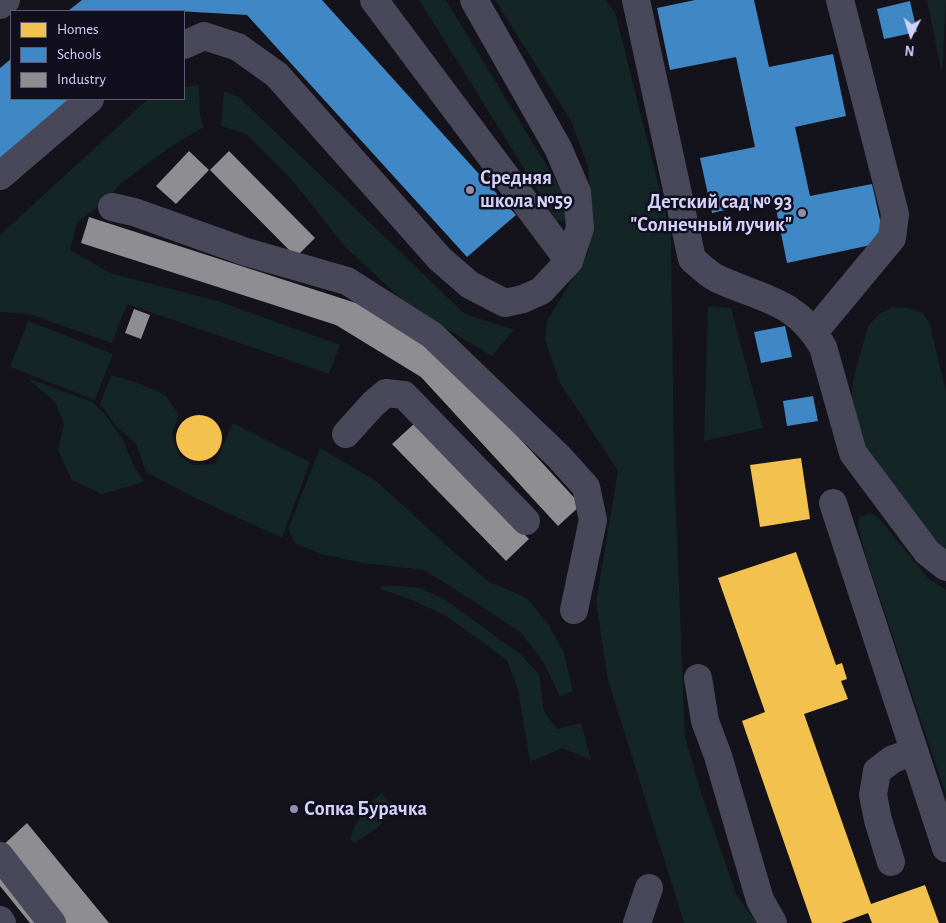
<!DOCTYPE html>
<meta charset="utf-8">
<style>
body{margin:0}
#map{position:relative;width:946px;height:923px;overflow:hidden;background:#14121a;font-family:"Alegreya Sans",sans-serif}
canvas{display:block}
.legend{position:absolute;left:10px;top:10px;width:175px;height:90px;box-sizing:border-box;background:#110f1e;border:1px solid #5f5d76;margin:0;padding:6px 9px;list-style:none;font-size:15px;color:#d4d2fa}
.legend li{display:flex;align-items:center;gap:10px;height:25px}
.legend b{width:25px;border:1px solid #5f5d76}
.north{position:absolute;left:886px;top:10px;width:50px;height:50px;-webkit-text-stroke:4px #110f1e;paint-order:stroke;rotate:185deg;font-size:14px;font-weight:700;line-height:20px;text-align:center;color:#d4d2fa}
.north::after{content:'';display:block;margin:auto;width:18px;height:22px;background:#d4d2fa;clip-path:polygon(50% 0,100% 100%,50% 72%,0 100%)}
</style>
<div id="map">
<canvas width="946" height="923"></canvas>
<ul class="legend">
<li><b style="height:14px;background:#f2c14e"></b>Homes</li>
<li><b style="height:14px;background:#3f88c5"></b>Schools</li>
<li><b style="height:14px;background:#8d8d92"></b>Industry</li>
</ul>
<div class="north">N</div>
</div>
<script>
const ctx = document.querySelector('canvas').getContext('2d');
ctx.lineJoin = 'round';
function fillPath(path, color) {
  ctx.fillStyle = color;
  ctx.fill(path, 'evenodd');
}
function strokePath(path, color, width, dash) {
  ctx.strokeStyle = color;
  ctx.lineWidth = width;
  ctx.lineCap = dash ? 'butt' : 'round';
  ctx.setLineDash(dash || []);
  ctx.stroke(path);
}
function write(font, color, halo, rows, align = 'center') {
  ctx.font = font + ' "Alegreya Sans",sans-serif';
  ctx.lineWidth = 5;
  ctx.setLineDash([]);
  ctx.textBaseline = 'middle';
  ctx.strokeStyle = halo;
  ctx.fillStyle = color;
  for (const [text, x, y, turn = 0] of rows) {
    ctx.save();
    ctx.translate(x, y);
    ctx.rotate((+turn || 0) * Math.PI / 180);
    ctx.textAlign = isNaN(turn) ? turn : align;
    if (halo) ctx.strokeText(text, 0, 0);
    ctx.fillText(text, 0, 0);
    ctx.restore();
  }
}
fillPath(new Path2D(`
 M419,0h27l121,199v17l-4,6 -7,-2z
 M495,0h111l9,12 56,223 3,225 11,277 16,55 35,102 21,29h-73l-76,-243 -12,-78 22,-131 -58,-88 -15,-43 2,-19 41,-68 3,-34 -3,-53 -17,-45z
 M927,0h19l-4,75z
 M199,85l1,30 4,12 -31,18 -54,40 -10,13 -32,25 -7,27 40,23 111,29 119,43 -11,29 -202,-70 -15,39 -83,-29 -29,-2v-77l148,-136h36v-12z
 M224,91l15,6 226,217 49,16 -22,26 -83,-50 -64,-59 -53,-67 -46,-46 -25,-8z
 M708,306l23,2 32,120 -59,13z
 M892,307l15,1 16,5 7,12 16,67v159l-30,-29 -50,-71 -15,-44 2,-27 15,-54 10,-11z
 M28,321l85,33 -18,46 -85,-33z
 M111,375l27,8 27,12 14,19 -7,20 6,20 15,11 22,-1 18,-41 77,39 -28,76 -91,-42 -45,-24 -10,-28 -20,-18 -16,-22z
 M27,378l65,24 12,11 18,25 12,28 10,16 -42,12 -30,-14 -14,-30 6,-26 -9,-22z
 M320,448l56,33 78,71 35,30 38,16 22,27 15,28 9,38 -13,6 -16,-34 -23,-30 -43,-29 -54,-34 -62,-7 -41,-9 -26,-11 -7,-14z
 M869,513l9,4 50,61 18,12v205l-80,-238 -8,-31 1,-9z
 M381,586h20l19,2 26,12 74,54 19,20 5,37 13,18 24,-6 10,37 -29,-12 -32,14 -12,-72 -11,-30 -61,-44 -34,-16 -31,-11z
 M382,793l13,16 -18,19 -22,15 -5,-4c7,-19 15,-34 32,-46z`), '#132524');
fillPath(new Path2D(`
 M176 438a23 23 0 1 1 46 0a23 23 0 1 1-46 0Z
 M801,458l9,61 -50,8 -10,-62z
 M796,552l40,113 6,-2 5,16 -6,2 7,18 -44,15 67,190 54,-19 14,38h-67l-4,-10 -27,10h-29l-70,-202 23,-9 -47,-134z`), '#f2c14e');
fillPath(new Path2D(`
 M82,0h240l194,215 -49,42 -220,-242 -70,-4h-109z
 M695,0h59l15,67 64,-13 13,62 -51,11 15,69 62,-12 13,58 -98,21 -13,-64 -62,14 -12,-55 55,-11 -19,-90 -66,13 -13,-62z
 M910,1l7,31 -33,7 -7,-30z
 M11,59v40h64l-75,65v-96z
 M785,326l7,31 -31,6 -7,-31z
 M813,396l5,25 -31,5 -4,-25z`), '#3f88c5');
fillPath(new Path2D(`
 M189,151l20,19 -33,34 -20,-18z
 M229,151l86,87 -19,19 -86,-87z
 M89,217l267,86 83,48 142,154 -23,21 -137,-149 -85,-52 -255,-82z
 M134,309l16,6 -9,24 -16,-6z
 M415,423l114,116 -23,22 -114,-117z
 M27,823l82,100h-79l-30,-37v-38z`), '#8d8d92');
strokePath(new Path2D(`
 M374,0l195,261
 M636,0l56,259c7,6 15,14 24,19 44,21 80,21 107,69l30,106 74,99 19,15
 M0,5l6,-5
 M184,45l20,-9 34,11 39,28 163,184 30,26 35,18 18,-4 18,-8 28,-30 11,-33 -3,-36 -19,-44 -84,-148
 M0,176l90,-77
 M112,207l22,5 112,40 101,29 85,54 127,122 27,30 7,33 -19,90
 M814,332l78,-94 3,-24 -55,-214
 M346,434l27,-30 13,-11 18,2 122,126
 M833,503l113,345
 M698,678l7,43 13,35 42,144 13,23
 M0,856l52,67
 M891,862l-13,-42 -5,-25 4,-24 16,-12 21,-7
 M0,920l2,3
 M637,923l12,-35`), '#49485a', 28);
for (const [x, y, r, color] of [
 [470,190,5,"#918fac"],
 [802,213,5,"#918fac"],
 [294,809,5,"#918fac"]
]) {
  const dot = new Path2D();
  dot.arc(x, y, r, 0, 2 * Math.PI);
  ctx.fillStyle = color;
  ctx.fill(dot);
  strokePath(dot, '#110f1e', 2);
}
write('bold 20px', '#d4d2fa', '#110f1e', [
 ["Средняя",480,178],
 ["школа №59",480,201],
 ["Детский сад № 93",792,202,"right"],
 ["\"Солнечный лучик\"",792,225,"right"],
 ["Сопка Бурачка",304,809]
], 'left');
</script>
